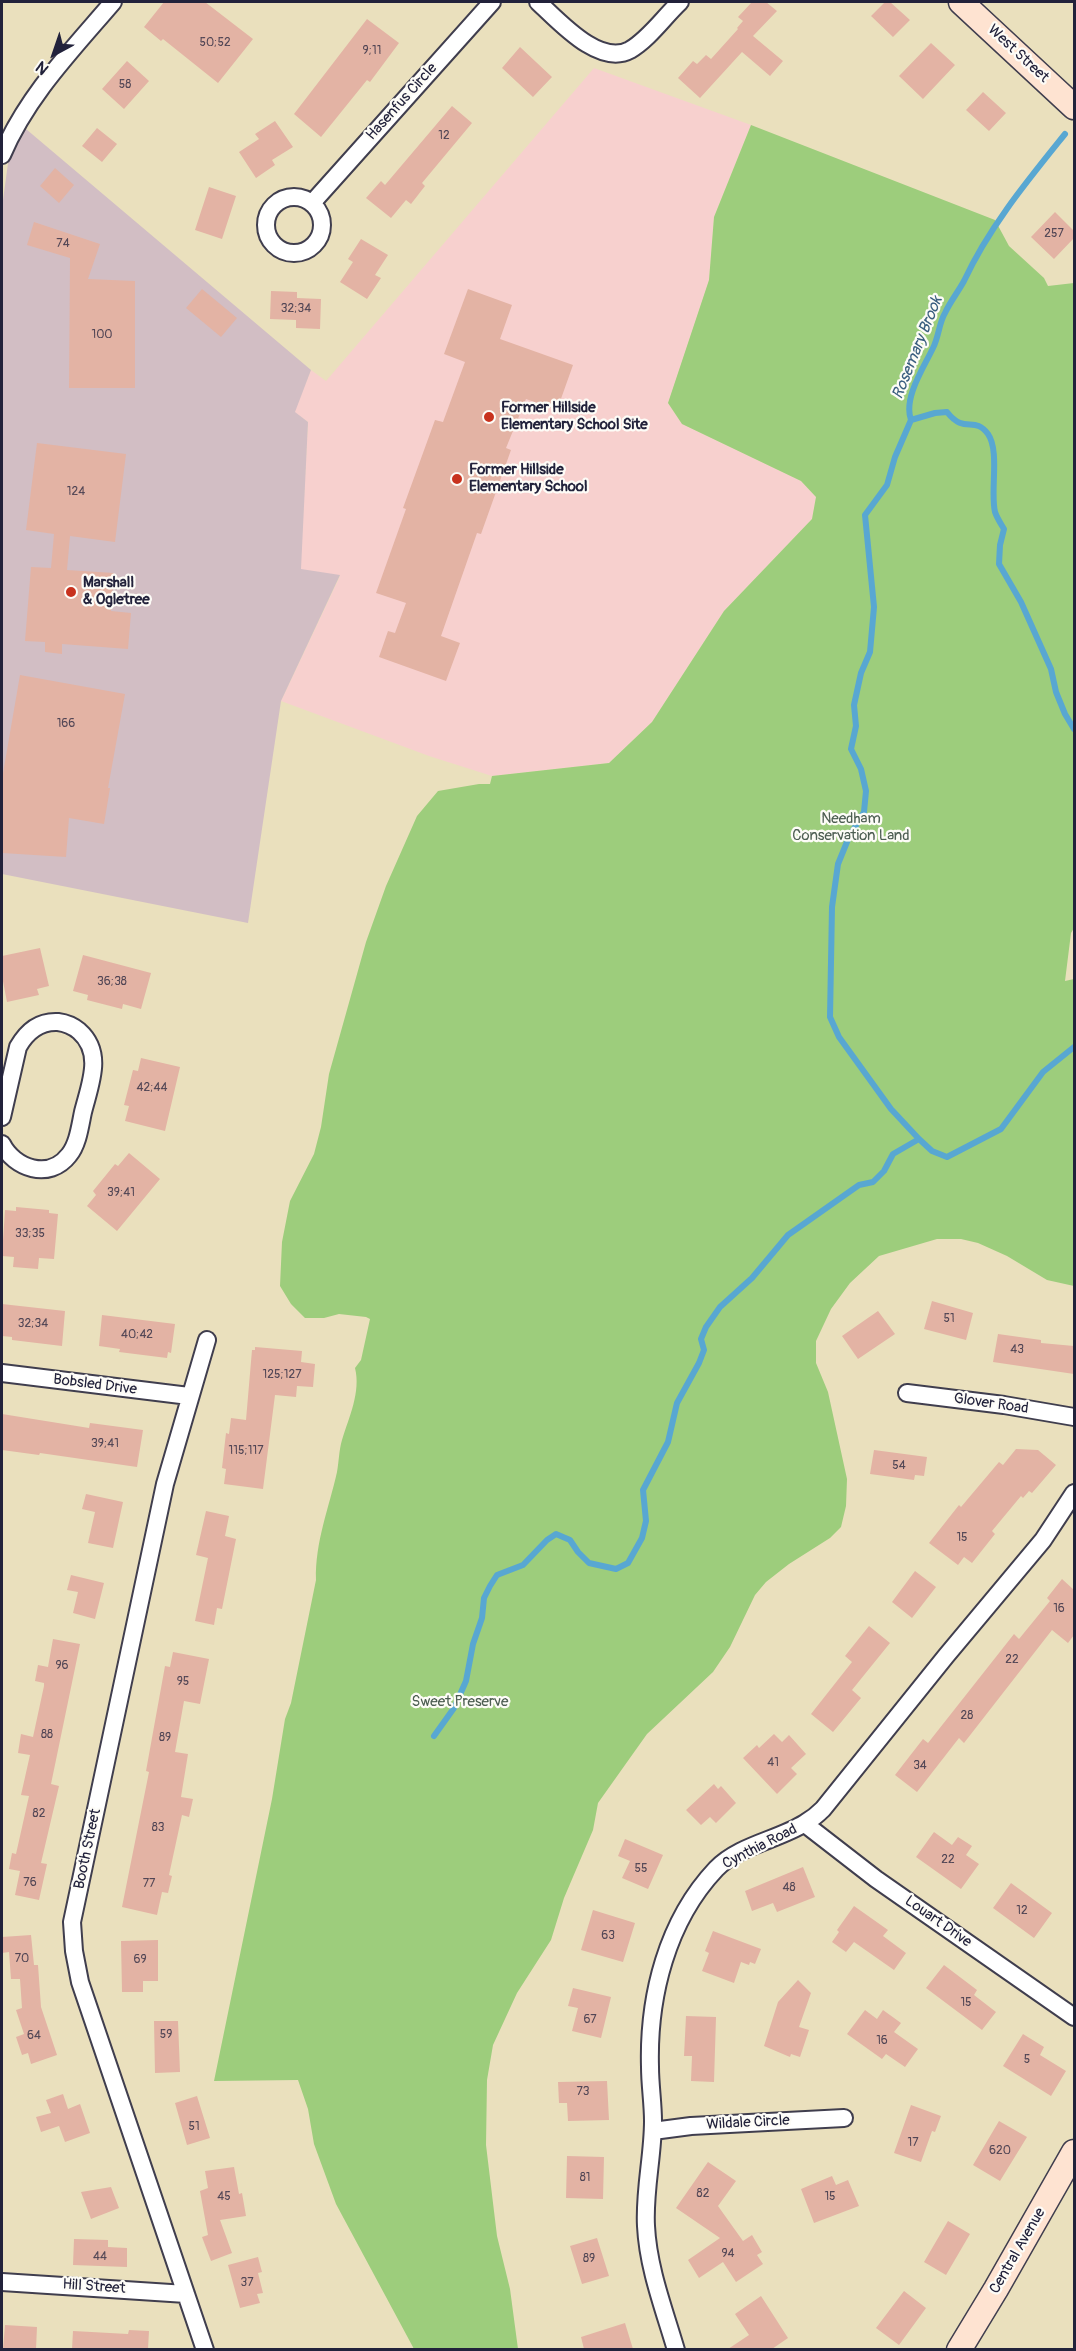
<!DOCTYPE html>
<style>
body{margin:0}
#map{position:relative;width:1076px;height:2351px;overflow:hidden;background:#eae0bd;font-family:Pangolin,sans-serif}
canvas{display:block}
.frame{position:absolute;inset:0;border:3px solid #22223b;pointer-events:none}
.north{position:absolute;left:24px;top:24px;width:60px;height:60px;-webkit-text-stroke:4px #fdfcf7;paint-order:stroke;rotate:220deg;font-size:16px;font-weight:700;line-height:24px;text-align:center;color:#22223b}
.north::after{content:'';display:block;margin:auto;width:21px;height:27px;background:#22223b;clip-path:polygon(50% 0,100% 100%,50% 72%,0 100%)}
</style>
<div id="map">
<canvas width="1076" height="2351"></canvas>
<div class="frame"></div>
<div class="north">N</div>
</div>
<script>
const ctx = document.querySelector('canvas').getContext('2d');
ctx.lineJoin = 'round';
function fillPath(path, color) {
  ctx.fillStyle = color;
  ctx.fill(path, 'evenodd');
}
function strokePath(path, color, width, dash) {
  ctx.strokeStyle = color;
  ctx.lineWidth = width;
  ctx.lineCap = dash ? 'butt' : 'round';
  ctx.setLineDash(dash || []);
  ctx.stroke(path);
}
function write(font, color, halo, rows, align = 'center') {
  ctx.font = font + ' Pangolin,sans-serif';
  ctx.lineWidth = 4.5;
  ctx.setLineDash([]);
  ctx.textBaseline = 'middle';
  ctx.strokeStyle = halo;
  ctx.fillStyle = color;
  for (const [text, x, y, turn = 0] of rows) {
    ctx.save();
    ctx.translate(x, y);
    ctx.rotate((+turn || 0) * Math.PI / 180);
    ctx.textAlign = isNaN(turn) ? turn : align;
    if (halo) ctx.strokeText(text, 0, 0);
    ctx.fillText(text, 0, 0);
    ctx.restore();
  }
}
fillPath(new Path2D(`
 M594,68l157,57 -37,92 -5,63 -41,123 14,21 119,57 15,16 -4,22 -88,92 -72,111 -43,41 -117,13 -63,-20 -148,-55 59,-125 -40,-6 8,-148 -14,-10 17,-42 15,11z`), '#f7d0ce');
fillPath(new Path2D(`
 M26,129l285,241 -16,42 13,10 -7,147 39,6 -59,126 -33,222 -246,-49v-674h1l6,-44z`), '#d2bec4');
fillPath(new Path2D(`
 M751,125l244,95 14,26 35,32 4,8 26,-3v645l-3,5 -6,48 9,-2v307l-27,-6 -40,-24 -29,-13 -17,-4h-24l-58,17 -29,27 -19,26 -15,32v22l12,29 19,87 -1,27 -5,21 -11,11 -41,26 -23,18 -11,13 -25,52 -17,25 -66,62 -49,69 -5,27 -29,68 -13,42 -34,53 -24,52 -6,35 -1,65 11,91 13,53 8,60h-104l-78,-145 -22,-60 -6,-35 -10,-29 -84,1 58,-282 13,-80 6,-16 25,-123c-1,-38 13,-72 21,-108 2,-11 2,-22 5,-32 7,-23 19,-48 13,-72l6,-8 9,-41 -4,-2 -27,-3 -15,4h-19l-14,-14 -11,-18 2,-44 8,-41 24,-47 7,-27 8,-53 37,-132 20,-56 31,-70 21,-25 41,-7h11l2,-8 117,-13 43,-41 72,-111 88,-92 4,-22 -15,-16 -119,-57 -14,-21 41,-123 5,-63z`), '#9dcd7c');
strokePath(new Path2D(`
 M1065,134c-37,46 -76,93 -101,147 -6,11 -14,21 -19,32 -6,10 -6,23 -12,35 -9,19 -30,50 -22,72l24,-7 12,-1c18,23 27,3 41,22 12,17 2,58 7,78 2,6 6,12 9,17l-4,16 -1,19 22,38 30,67 5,23 9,22 9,15
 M911,420l-16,37 -8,28 -22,30 9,92 -4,45 -9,21 -7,32 2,21 -5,23 10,20 5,22 -2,21 -15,25 -11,27 -6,43 -2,110 9,20 52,72 28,30 13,12 15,6 54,-28 42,-57 31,-25
 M434,1736l20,-28 12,-27 7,-37 9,-26 2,-20 6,-12 7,-11 26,-10 24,-25 9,-6 14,6 8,12 11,11 27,6 12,-6 14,-25 4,-17 -3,-31 25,-48 9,-39 22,-40 5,-13 -3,-11 5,-12 14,-20 32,-29 36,-43 71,-50 14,-3 11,-11 9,-17 26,-15`), '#58a7d2', 6);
fillPath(new Path2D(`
 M164,2h41l48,37 -35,44 -55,-44 -2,2 -17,-14z
 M752,2h14l11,9 -24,25 30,25 -13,15 -28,-24 -42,46 -22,-20 15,-17 4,3 9,-9 5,4 27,-30 -1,-1 6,-7 -5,-4z
 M885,2h5l20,18 -17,17 -22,-21z
 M367,19l32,24 -29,39 -3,-2 -46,57 -27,-23z
 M931,43l24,22 -32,34 -24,-23z
 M520,47l32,30 -19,20 -31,-29z
 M127,61l22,20 -25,28 -22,-20z
 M983,92l23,21 -17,18 -23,-21z
 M452,106l20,17 -50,60 3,3 -14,18 -5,-4 -15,18 -25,-20 15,-17 4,4z
 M275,121l18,26 -21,13 3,5 -19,13 -17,-26 20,-13 -4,-5z
 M97,128l20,16 -15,18 -20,-16z
 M55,168l19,17 -15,18 -19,-17z
 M209,187l27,9 -14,43 -27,-9z
 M1055,212l19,19v7l-20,21 -23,-22z
 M34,222l66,22 -12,35 47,2v107h-66l1,-130 -43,-13z
 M361,239l27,16 -13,20 6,3 -14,21 -27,-17 13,-20 -5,-3z
 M202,289l35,29 -16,19 -35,-29z
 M468,289l44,16 -12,34 73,26 -16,45 -31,-11 -20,49 5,2 -30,84 -4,-1 -36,103 19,7 -14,38 -67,-24 9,-26 7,2 11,-30 -30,-10 30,-84 -3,-1 32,-88 8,2 22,-60 -21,-8z
 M271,291l26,1v6l24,1 -1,30 -24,-1v-8l-26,-1z
 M37,443l89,11 -11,88 -45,-6 -3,34 47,3 -3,38 20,2 -3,36 -66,-5v10l-17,-2v-10l-20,-1 6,-74 20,1 3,-34 -28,-4z
 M20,675l105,19 -17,94h2l-6,36 -35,-6 -3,39 -64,-4 1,-45h-1v-29z
 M40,948l9,38 -12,3 2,6 -32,7 -5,-26v-20z
 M83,955l68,18 -10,36 -18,-5 -1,5 -35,-9 1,-5 -15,-4z
 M141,1058l39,9 -15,64 -40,-10 4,-15 -5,-1 9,-35 5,1z
 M129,1153l31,26 -43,52 -30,-25 9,-11 -3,-4 22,-27 3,2z
 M16,1207l33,3v3l9,1 -4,45 -15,-1 -1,11 -25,-2 1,-10 -12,-1 3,-46 11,1z
 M932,1301l41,12 -7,27 -42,-11z
 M2,1304l63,7 -3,35 -50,-6v-3l-10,-1z
 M878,1311l17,23 -37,25 -16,-23z
 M102,1315l73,9 -4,29 -3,-1 -1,6 -48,-6 1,-3 -21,-3z
 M998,1334l43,6v3l33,3v28l-81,-12z
 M255,1347l47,4 -1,11 14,2 -2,23 -16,-1 -1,11 -21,-2 -12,94 -39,-5 2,-15 -4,-1 4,-35 3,1 2,-16 15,2 6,-70h3z
 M2,1414l87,14 1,-5 53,7 -6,37 -97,-14 -1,2 -37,-5z
 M1016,1449l22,1 18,15 -24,28 -3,-2 -6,7 -2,-2 -29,35 3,3 -23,29 -8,-6 -6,8 -29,-22 30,-38 2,2 38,-45 4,3z
 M874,1450l53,7 -3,19 -9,-1 -1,5 -44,-6z
 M86,1494l37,8 -10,46 -25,-5 7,-31 -13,-3z
 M206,1511l23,5 -4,20 11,3 -14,70 -5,-1 -3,17 -19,-4 13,-63 -12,-3z
 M915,1571l21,16 -24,31 -20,-16z
 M71,1575l33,8 -9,36 -22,-6 5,-21 -11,-2z
 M1062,1579l12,11v45l-6,8 -16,-13 -88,113 -5,-5 -42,54 -22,-17 28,-36 5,4 86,-109 5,5 31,-38 -3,-3z
 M869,1626l21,17 -38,47 9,8 -28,34 -22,-18 41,-52 -7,-6z
 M53,1639l27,5 -29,140 8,2 -18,77 6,1 -8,36 -24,-5 5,-24 -11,-2 3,-16 4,1 13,-58 -8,-1 9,-40 -12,-2 3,-19 12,3 11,-51v-3l-9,-2 3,-16 10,2z
 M173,1652l36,7 -9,45 -16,-3 -9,51 13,2 -7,43 12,2 -4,18 -7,-2 -13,60 3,1 -4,17 -6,-1 -5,23 -35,-8 27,-135 -3,-1 19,-105 5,1z
 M774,1734l8,8 7,-7 17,19 -15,14 6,6 -20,20 -34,-36 14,-13 2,3z
 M714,1784l4,5 3,-3 15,17 -20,20 -6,-6 -9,8 -15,-15z
 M934,1832l18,13 6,-8 14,9 -6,9 13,9 -18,25 -45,-32z
 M625,1839l38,16 -15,34 -26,-11 8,-17 -12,-5z
 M803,1867l12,30 -38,15 -4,-9 -21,8 -7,-20z
 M1011,1883l41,30 -18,25 -41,-30z
 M854,1906l34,24 -5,6 23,17 -12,17 -40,-28 -8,10 -14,-10 7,-10 -2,-2z
 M593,1910l42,13 -12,39 -42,-12z
 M713,1931l48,18 -6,15 -5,-2 -1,3 -8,-3 -7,21 -32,-12 7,-18 -4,-2z
 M31,1935l3,30h4l3,42 16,48 -26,9 -3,-11 -6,2 -6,-18 8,-3 -8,-24 6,-2 -2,-29h-9l-2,-27 -7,1v-16z
 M158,1940v41h-15v11h-21l-1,-51z
 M944,1965l33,25 -3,5 22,17 -14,18 -56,-42z
 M798,1980l13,13 -12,34 10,3 -9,27 -9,-3 -1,3 -26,-11 14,-44z
 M573,1988l38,9 -10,41 -29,-7 6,-23 -10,-2z
 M865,2010l12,9 6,-9 18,13 -7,9 24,17 -13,18 -19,-13 -4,5 -35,-25z
 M686,2016l30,1 -2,65 -23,-1 1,-25h-8z
 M154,2021h24l2,51 -25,1z
 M1023,2034l21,13 -4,8 26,16 -15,25 -48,-30z
 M607,2081l2,39 -41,1 -1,-18h-8l-1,-21z
 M63,2094l5,15 12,-5 10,29 -25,9 -6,-16 -18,6 -5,-15 15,-4 -5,-13z
 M197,2096l13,42 -23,7 -12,-42z
 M911,2105l30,11 -6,16 -3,-1 -11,31 -27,-9z
 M999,2121l28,16 -27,44 -27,-16z
 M567,2156l37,1 -1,42 -37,-1z
 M708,2162l28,19 -18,25 25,35 9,-6 10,17 -5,3 6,9 -27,18 -13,-20 -24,16 -11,-18 32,-22 -44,-30z
 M234,2167l5,27 3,-1 4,23 -26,4 12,33 -21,8 -9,-24 6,-2 -8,-44 8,-3 -3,-17z
 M832,2176l4,9 12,-5 11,26 -45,17 -13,-34z
 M111,2187l8,21 -28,11 -10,-27z
 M948,2221l22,13 -24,41 -22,-13z
 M597,2238l12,38 -27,8 -12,-38z
 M74,2239l34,1v7l19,1v19l-54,-2z
 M258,2257l4,15 -4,1 5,20 -6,1 3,9 -20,5 -12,-43z
 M904,2291l22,17 -27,37 -23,-17z
 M761,2296l27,42 -16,11h-44l21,-14 -14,-21z
 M625,2323l8,26h-49l-3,-12z
 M5,2325l32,2 -1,22h-33z
 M129,2330l20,1 -1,18h-76l1,-18 55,3z`), '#e3b3a4');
const street = new Path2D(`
 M538,2c20,18 61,65 92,48 19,-11 34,-33 50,-48
 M2,155c25,-59 70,-105 111,-153
 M266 225a28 28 0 1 1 56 0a28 28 0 1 1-56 0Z
 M313,202l179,-200
 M2,1117l16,-70c9,-16 22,-26 40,-25 8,1 15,4 21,9 25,22 11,53 4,81 -3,14 -5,32 -14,43 -20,26 -55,13 -67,-11
 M2,1373l187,23
 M907,1393l97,12 70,12
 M805,1824l71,55 198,138
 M653,2131l38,-5 153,-8
 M2,2282l184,12
 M205,2350l-125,-368 -6,-31 -2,-29 93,-438 42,-144
 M676,2350c-12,-41 -28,-82 -30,-124 -2,-35 7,-70 7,-105 0,-18 -3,-36 -3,-54 -2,-71 17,-146 66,-198 23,-24 62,-29 89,-46 7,-4 13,-9 18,-14l123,-153 97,-116 31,-47`);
const secondary = new Path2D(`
 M961,2l113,105
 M959,2350l37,-61 78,-137`);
strokePath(street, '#403e4e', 20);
strokePath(secondary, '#403e4e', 27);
strokePath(street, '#fff', 16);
strokePath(secondary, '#fee3d1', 24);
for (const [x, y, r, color] of [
 [489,417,6,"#c8321e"],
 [457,479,6,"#c8321e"],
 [71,592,6,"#c8321e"]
]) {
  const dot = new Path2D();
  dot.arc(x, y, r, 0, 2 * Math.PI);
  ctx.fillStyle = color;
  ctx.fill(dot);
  strokePath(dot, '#fdfcf7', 2);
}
write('12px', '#524655', null, [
 ["50;52",215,43],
 ["9;11",372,51],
 ["58",125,85],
 ["12",444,136],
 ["257",1054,234],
 ["74",63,244],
 ["32;34",296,309],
 ["100",102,335],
 ["124",76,492],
 ["166",66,724],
 ["36;38",112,982],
 ["42;44",152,1088],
 ["39;41",121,1193],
 ["33;35",30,1234],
 ["51",949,1319],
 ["32;34",33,1324],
 ["40;42",137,1335],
 ["43",1017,1350],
 ["125;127",282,1375],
 ["39;41",105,1444],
 ["115;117",246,1451],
 ["54",899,1466],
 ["15",962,1538],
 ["16",1059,1609],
 ["22",1012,1660],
 ["96",62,1666],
 ["95",183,1682],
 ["28",967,1716],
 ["88",47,1735],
 ["89",165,1738],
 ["41",773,1763],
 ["34",920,1766],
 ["82",39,1814],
 ["83",158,1828],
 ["22",948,1860],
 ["55",641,1869],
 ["76",30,1883],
 ["77",149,1884],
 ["48",789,1888],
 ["12",1022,1911],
 ["63",608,1936],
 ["70",22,1959],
 ["69",140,1960],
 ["15",966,2003],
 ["67",590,2020],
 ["59",166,2035],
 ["64",34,2036],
 ["16",882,2041],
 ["5",1027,2060],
 ["73",583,2092],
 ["51",194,2127],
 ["17",913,2143],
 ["620",1000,2151],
 ["81",585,2178],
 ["82",703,2194],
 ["45",224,2197],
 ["15",830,2197],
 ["94",728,2254],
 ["44",100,2257],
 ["89",589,2259],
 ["37",247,2283]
]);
write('15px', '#22223b', '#fdfcf7', [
 ["West Street",1018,54,43],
 ["Hasenfus Circle",402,102,-48],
 ["Bobsled Drive",95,1385,7],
 ["Glover Road",991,1404,8],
 ["Cynthia Road",760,1847,-27],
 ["Booth Street",88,1849,-78],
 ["Louart Drive",938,1922,35],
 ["Wildale Circle",748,2123,-3],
 ["Central Avenue",1018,2251,-60],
 ["Hill Street",94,2287,4]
]);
write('bold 15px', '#22223b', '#fdfcf7', [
 ["Former Hillside",501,408],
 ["Elementary School Site",501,425],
 ["Former Hillside",469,470],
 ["Elementary School",469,487],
 ["Marshall",83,583],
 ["& Ogletree",83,600]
], 'left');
write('15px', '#4d5e52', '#fdfcf7', [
 ["Needham",851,819],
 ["Conservation Land",851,836],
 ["Sweet Preserve",460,1702]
]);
write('italic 16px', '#3a5e7f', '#fdfcf7', [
 ["Rosemary Brook",918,348,-68]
]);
</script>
